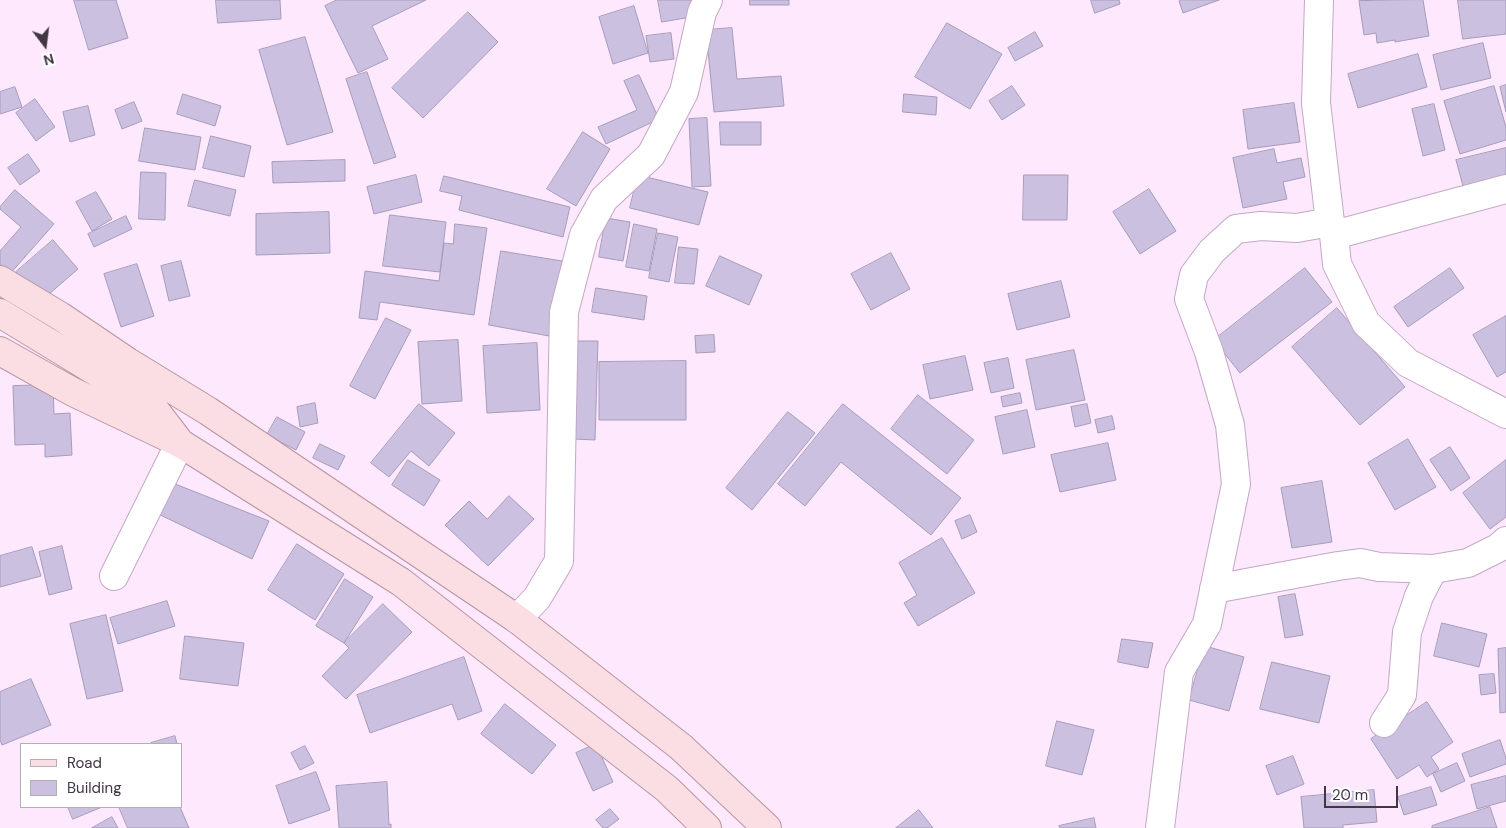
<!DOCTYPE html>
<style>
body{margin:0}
#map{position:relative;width:1506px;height:828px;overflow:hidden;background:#fee8fe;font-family:"DM Sans",sans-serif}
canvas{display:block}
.legend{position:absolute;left:20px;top:743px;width:162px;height:65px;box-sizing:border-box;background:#fff;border:1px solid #b3afb3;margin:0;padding:6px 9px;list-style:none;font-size:15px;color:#413641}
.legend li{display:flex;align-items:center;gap:10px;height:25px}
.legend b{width:25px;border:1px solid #b3afb3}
.north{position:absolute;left:20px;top:20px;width:50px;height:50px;-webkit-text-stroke:4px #fff;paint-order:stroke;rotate:165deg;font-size:14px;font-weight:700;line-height:20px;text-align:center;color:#413641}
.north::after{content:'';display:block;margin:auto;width:18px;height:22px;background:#413641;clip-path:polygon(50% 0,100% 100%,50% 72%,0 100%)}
.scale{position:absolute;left:1324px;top:786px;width:74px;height:22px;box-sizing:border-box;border:2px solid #413641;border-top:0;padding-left:6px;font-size:15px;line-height:18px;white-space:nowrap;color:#413641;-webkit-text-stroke:4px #fff;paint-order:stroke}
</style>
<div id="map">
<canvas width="1506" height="828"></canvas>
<ul class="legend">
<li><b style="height:6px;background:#fadee3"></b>Road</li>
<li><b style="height:14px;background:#ccc0e1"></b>Building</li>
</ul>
<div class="north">N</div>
<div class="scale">20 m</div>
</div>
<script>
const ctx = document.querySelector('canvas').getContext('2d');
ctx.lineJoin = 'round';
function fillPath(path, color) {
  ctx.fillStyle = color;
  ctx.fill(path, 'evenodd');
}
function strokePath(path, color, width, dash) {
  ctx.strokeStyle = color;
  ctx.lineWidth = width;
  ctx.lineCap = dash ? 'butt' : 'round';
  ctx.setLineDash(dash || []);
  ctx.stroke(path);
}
const building = new Path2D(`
 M74,0h42l12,38 -39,12z
 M216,0h64l1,19 -63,4z
 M337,0h89l-54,26 16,33 -30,14 -33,-67z
 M658,0h36l3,16 -35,6z
 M750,0h39v5h-39z
 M1091,0h28l1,4 -25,9z
 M1219,0l-36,13 -4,-12 2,-1z
 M1423,0l6,36 -34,6v-2l-18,3 -1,-10 -12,2 -5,-34z
 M1458,0h48v34l-43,5z
 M634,6l14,47 -35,11 -14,-47z
 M468,12l30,30 -75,76 -31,-30z
 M947,23l55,31 -32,55 -55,-32z
 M732,28l5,51 44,-3 3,30 -70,6 -8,-82z
 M1035,32l8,14 -28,15 -7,-13z
 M671,33l3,26 -24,3 -4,-26z
 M305,37l28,95 -46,13 -28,-95z
 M1483,43l8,35 -50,12 -8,-35z
 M1418,54l9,33 -69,21 -10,-34z
 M367,72l29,85 -22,7 -28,-85z
 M639,75l20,44 -53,25 -8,-17 39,-17 -13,-29z
 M1506,85v27l-6,-25z
 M1012,86l13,19 -23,15 -13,-19z
 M1494,86l12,41v13l-46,14 -16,-53z
 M15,87l7,20 -22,7v-22z
 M183,94l38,12 -6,20 -38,-12z
 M904,94l33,3 -1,18 -33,-3z
 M35,99l20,28 -19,14 -20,-28z
 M134,102l8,19 -20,8 -7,-19z
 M1294,103l6,39 -52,7 -5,-39z
 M1434,104l11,46 -22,6 -11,-47z
 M88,106l7,29 -25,7 -7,-30z
 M707,118l4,68 -19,1 -3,-68z
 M720,122h41v23h-40z
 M145,128l56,9 -6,33 -56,-9z
 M583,132l27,17 -34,57 -29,-17z
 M211,136l40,10 -7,31 -41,-9z
 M1506,148v27l-43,11 -7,-26z
 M1274,149l3,14 24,-5 4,19 -22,5 4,17 -44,9 -10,-50z
 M28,154l12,17 -20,14 -12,-17z
 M345,160v21l-72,2 -1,-21z
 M141,172l25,1 -1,47 -26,-1z
 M416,175l6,27 -48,12 -7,-27z
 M638,175l70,17 -9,33 -69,-17z
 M1024,175h44l-1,45h-44z
 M444,176l126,31 -7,30 -104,-27 3,-14 -22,-5z
 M195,180l41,10 -6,26 -42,-10z
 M1149,189l27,42 -36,23 -27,-42z
 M15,190l39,34 -45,51 -9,-8v-16l21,-24 -21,-18v-2z
 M96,192l16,27 -20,12 -16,-29z
 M329,212l1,41 -74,2v-41z
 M390,215l56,7 -6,50 -57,-6z
 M126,216l6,13 -38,18 -6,-13z
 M606,218l24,4 -7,39 -24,-4z
 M455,224l32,4 -13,87 -94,-13 -3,18 -18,-2 6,-47 74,10 5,-38 9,1z
 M634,224l23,5 -8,42 -23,-4z
 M658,233l20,4 -9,45 -20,-4z
 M53,240l25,29 -37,32 -25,-29z
 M679,247l19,2 -4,35 -19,-1z
 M501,251l61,10 -13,75 -60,-11z
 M891,253l19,36 -39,21 -20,-36z
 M720,256l42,19 -13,30 -43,-19z
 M181,261l9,35 -21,5 -8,-35z
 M137,264l17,52 -33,11 -17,-53z
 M1305,268l27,34 -92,71 -26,-33z
 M1450,268l14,20 -56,39 -14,-20z
 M1061,281l9,36 -53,13 -9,-36z
 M596,288l51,8 -3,24 -52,-8z
 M1337,308l68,79 -45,38 -68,-78z
 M1506,316v56l-9,5 -24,-42z
 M386,318l25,12 -36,69 -25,-13z
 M714,335l1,17 -19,1 -1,-17z
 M458,340l4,61 -40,3 -4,-62z
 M577,341h21l-3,99 -21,-1z
 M537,343l3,67 -53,3 -4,-67z
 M1074,350l11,50 -49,10 -10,-50z
 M965,356l8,34 -43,9 -7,-34z
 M1008,358l6,30 -23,5 -7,-30z
 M686,361v59h-87v-58z
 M53,385l1,29 16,-1 2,42 -27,2v-13l-30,1 -2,-59z
 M1020,393l2,10 -19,4 -2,-10z
 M918,395l56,45 -27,34 -56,-45z
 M315,403l3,20 -18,4 -3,-20z
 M419,404l36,29 -26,33 -18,-15 -22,26 -18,-14z
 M843,404l118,94 -30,37 -90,-73 -36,44 -27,-22z
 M1087,404l4,19 -16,4 -4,-20z
 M1027,410l8,37 -32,7 -8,-37z
 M788,412l27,21 -63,77 -26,-22z
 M1112,416l3,13 -17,4 -3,-13z
 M277,417l28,15 -9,18 -29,-15z
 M1408,439l28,48 -41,23 -27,-47z
 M1108,443l8,37 -56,12 -9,-37z
 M320,444l25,12 -7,14 -25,-12z
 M1450,447l20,31 -19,13 -21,-31z
 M408,460l32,20 -16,26 -32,-21z
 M1506,460v57l-16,12 -27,-36z
 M1322,481l10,61 -40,6 -11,-60z
 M170,482l99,39 -17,38 -100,-48z
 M509,496l25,23 -46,47 -43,-41 24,-24 18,18z
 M970,515l7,17 -15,7 -7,-18z
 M942,538l33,55 -57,33 -14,-23 13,-8 -18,-32z
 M297,544l47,30 -29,46 -47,-30z
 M62,546l10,43 -23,6 -10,-43z
 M32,547l9,29 -41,11v-31z
 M345,579l28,18 -29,46 -28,-17z
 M1295,594l8,41 -18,3 -7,-41z
 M167,601l8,25 -57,18 -8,-26z
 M383,604l29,28 -66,67 -24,-23 27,-28 -5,-5z
 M106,615l17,76 -36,8 -17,-75z
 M1442,623l45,11 -8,33 -45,-11z
 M185,636l59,7 -6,43 -58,-7z
 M1122,639l31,4 -5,25 -30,-6z
 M1205,646l39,11 -15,54 -40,-11z
 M1506,648v64l-6,1 -2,-64z
 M464,657l18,54 -24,9 -6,-16 -82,29 -13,-38z
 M1272,662l58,14 -11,47 -59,-14z
 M1494,674l2,19 -15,2 -2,-20z
 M31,679l20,46 -49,20 -2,-5v-48z
 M1427,702l26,40 -22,15 8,12 -12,8 -8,-12 -22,14 -26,-40z
 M505,704l51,41 -24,29 -51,-40z
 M1057,721l37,9 -12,45 -36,-9z
 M175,736l2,8h-26v-1z
 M1500,740l6,18v6l-36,13 -8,-23z
 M596,744l17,38 -20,9 -17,-38z
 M305,746l9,17 -14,7 -9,-17z
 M1293,756l11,28 -27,11 -11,-29z
 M1457,763l8,18 -24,11 -8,-18z
 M316,772l14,38 -41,14 -13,-38z
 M1506,776v25l-29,8 -6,-24z
 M387,782l2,43 2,-1v4h-52l-3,-42z
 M1431,787l6,18 -33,10 -6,-18z
 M1374,790l3,32 -34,3v3h-39l-3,-31z
 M68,807h34l-29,12z
 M119,807h61l9,21h-61z
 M1490,807l7,21h-65v-2z
 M610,809l9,10 -12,9h-4l-7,-8z
 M919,810l14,18h-37z
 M112,817l6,11h-26z
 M1094,818l2,10h-36l-1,-2z`);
fillPath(building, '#ccc0e1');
strokePath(building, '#a79bbb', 1);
const minor = new Path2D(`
 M1319,0l-3,103 14,119 4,13 3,29 29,59 42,40 98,51
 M1334,235l172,-46
 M114,576l66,-133
 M1214,589l124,-23 22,-3 19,4 54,2 35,-6 30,-15 8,-7
 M517,619l20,-21 22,-37 5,-249 20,-77 20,-36 47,-44 33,-63 18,-80 6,-12
 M1384,723l18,-28 5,-63 12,-36 14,-27
 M1160,828l19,-156 28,-48 29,-140 -6,-59 -21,-73 -20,-53 5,-24 18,-24 24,-22 25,-3 36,2 33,-6`);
const major = new Path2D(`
 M0,280l60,36 68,46 80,49 309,208 164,128 86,81
 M0,313l151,92 27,35
 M0,351l73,41 107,51 221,139 266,207 40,39`);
strokePath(minor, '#c3a8c3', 30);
strokePath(major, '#b7959f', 30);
strokePath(minor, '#fff', 28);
strokePath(major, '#fadee3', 28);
</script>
